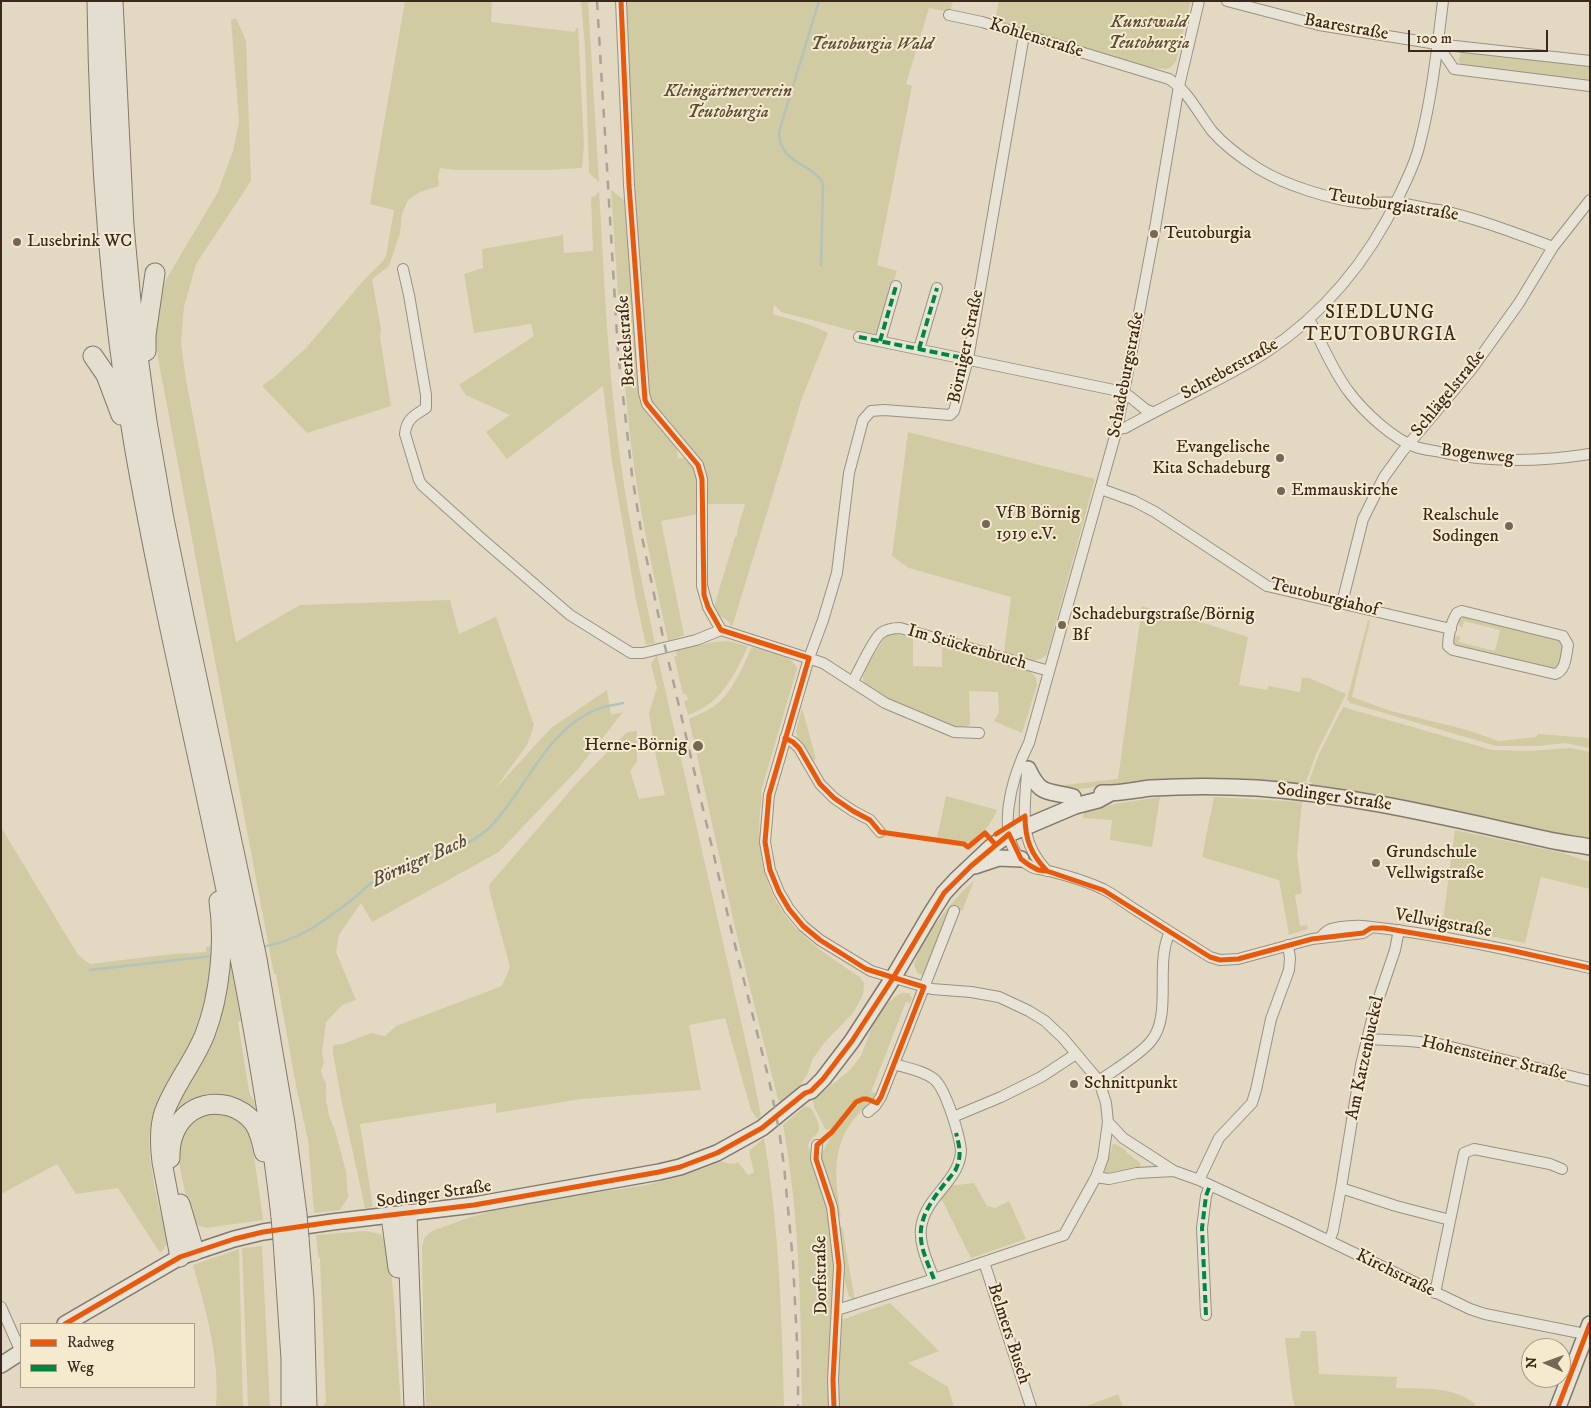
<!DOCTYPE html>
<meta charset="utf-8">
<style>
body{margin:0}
#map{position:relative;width:1591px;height:1408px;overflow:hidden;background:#e3d9c2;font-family:"IM FELL DW Pica",serif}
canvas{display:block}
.frame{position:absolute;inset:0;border:2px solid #3a281c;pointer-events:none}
.legend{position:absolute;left:20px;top:1323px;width:175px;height:65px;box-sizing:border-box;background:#f6eace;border:1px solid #ab9c87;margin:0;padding:6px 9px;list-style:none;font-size:15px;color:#3a281c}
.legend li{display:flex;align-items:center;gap:10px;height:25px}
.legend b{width:25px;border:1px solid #ab9c87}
.north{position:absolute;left:1521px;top:1338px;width:50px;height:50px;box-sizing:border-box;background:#f6eace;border:1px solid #ab9c87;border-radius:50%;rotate:272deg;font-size:14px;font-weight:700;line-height:20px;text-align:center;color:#3a281c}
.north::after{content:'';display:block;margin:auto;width:18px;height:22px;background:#756656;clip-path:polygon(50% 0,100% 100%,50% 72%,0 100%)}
.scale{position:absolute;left:1408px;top:30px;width:140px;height:22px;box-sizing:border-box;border:2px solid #3a281c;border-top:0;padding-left:6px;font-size:15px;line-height:18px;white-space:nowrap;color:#3a281c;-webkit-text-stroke:4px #f6eace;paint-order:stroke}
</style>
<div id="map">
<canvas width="1591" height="1408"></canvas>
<div class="frame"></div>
<ul class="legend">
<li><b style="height:6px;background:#e8590c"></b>Radweg</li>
<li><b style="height:6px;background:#00873e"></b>Weg</li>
</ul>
<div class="north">N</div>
<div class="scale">100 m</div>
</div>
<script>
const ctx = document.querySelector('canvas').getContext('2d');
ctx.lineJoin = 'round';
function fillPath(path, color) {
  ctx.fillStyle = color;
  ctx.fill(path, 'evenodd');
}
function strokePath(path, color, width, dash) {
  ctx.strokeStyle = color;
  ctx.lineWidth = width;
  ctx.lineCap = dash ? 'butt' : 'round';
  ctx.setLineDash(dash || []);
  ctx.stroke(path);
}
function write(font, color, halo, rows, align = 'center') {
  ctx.font = font + ' "IM FELL DW Pica",serif';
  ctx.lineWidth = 4;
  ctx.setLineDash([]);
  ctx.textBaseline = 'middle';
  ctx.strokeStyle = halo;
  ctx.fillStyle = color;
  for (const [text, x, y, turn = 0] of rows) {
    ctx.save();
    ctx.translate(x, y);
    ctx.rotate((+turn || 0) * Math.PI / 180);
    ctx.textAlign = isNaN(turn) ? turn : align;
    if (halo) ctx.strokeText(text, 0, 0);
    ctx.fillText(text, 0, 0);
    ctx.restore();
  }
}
fillPath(new Path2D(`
 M405,1h87l-1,21 84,10 1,-4h2l6,117 -2,23 -36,2h-90l-16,-2 -2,8 1,10 -19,6 -12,8 -6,14 -2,19 -11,33 -17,13 9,50 -1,8 11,69 -84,27 -45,-47 10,-7 34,-31 58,-68 19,-19 3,-5 8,-46 -24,-6z
 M581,1h7l11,181 -10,-9 -4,-126z
 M623,1h330l-3,11 -21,-4 -23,76 6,2 -35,179 20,6 -20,66 -96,-25 -7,-8 -1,10c19,6 38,10 55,19l-26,65 -70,229 -5,-7 -12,-7 -2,-3 22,-73h2v-6l8,-27h-40v-26l-54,-74 -4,-12 -5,-64z
 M999,1h192l-15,60 -6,7 -5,1 -27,-3 -143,-47z
 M236,18l10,23 5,140 -55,83 -12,43 -3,36 5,37 50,262 64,-37 150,-5 9,34 37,-17 38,108 -7,20 -32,44 56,-61 56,-38 4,25 12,-3 -45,57 -79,83 -127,70 -11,-19 -22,32 -3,17 20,48 -14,5 -16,17 -4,30 2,10 -3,8 1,6 4,7v19l2,6 1,8 6,14 11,42 2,25 -8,13 -26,3 -6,-73 -11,-49 -21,-117h-2l-7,-37 -112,-595 9,-59 54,-91 15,-41 6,-29 -8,-102z
 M1462,51l128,14v17l-127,-16 -5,-6z
 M611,190l13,10 2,4 15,190 35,49 2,15h10l9,13 2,43 -38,7 23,114 -16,6c-14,-65 -29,-131 -37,-197 -10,-85 -14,-169 -20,-254z
 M599,191c5,81 8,162 18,242 8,71 23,140 38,210l-9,2 -10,-45 -24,-138 -9,-76 -96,73 -21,-27 24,-17 -44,-20 -7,-10 75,-49 -3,-12 -57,9 -10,-59 19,-6 -1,-19 81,-14 1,18 29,-2 -2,-54 4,-1z
 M908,432l187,47 -48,175c-9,13 -31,1 -43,-2l7,-55 -102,-29 -17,-12z
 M1142,606l46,15v-3l60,19 -9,48 28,5 1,-4 32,6 2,-14h7l37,16 -30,60 -10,28 -4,2 -36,-3 -131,1 -73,9 -7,-5 63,-7z
 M1463,615l95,22 6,6 -4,22 -5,5 -102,-24v-9l7,-1 -1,6 36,9 5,-21 -36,-9 -2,7 -5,-5 1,-5z
 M1368,620l2,1 -18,76 39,14 76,19 32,11 37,-4 2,-3 52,4v10l-25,-5 -26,3h-43l-146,-43 -3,-4z
 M895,634l18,4v28l29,1v-20l88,24 6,7 1,7 -15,48 -28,-12 5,-9 -1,-20 -29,-1 1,34c-5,1 -10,3 -15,2 -13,-1 -90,-36 -92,-47 -2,-8 16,-33 21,-41l4,-4z
 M728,641l20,5c-14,30 -27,58 -60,69l-4,-14 4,-1 -2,-6h-3l-9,-38h3l-1,-7 39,-7z
 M752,647c12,4 43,8 45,22l-36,122c2,8 -1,15 -1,23 -1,9 -1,18 0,27 6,74 43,98 100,136l4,6 -1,12 -10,18 -29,30 -12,17 -4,13 -7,11 -22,19 -43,-171 -47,-213c9,-5 20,-8 28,-15 16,-13 26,-38 35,-57z
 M657,654l94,411 10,51 -4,3 -6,-9 -26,-92 -36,7 12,65 -120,9 -85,14v-10l-136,21 13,83 -8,1 -24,-110 -8,-45v-8l10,-1 28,-11 14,3 11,-10 106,-40 8,-19 -21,-78v-4l87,-101 51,-52 10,-1v31l-7,9 9,28 26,-4 -9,-38 -7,-44 8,-25 -6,-24z
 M1343,707l149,43 36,1 43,-3 19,4v93l-278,-57v-5l-3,-2 10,-27z
 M802,708l14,51 -3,2 -15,-23 -2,-6z
 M946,796l51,14c-5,11 -15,29 -28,32 -10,2 -23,-3 -32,-4z
 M1160,797l-8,50 -42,-7 2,-20 -29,-2 1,-7 31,-7z
 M1214,797l88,5 -5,53 5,38 -7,2 5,31 7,-1 1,4 -19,6 -10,-55 -77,-23z
 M1,827l77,128 12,9 82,-10 34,-2v-5l6,-1c-2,34 -9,69 -23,100 -13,28 -35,54 -39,86 -3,21 5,58 10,79 2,9 8,19 7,29 0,6 -3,9 -7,13l-42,-65 -42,6 -19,-30 -56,30z
 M1455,830l108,23 27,9v27l-49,-12 -16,66 -83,-16z
 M974,881l-12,30 -12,-4 -27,68 -5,-1 -4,-9c6,-25 40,-68 60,-84z
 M223,964h8l10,57 -3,1 9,57 3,16 4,5 2,16 -47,-15 -46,35z
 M901,993h8l3,5 -2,5 -4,-1 -35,90 7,2 -5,5 -9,-2 -7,2 -25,30 -6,1 -12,-23 -1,-7 36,-29 12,-15 11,-29 14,-22 10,-9z
 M863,1100l7,1c-6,7 -13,14 -18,21 -22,29 -16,62 -11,95l-4,-1 -16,-60c5,-13 30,-51 42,-56z
 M805,1106l6,2c3,6 11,18 7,24 -4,6 -9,7 -10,14l20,59 8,56 -5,146h-29c-1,-94 -2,-190 -19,-282z
 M218,1111l24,10 11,15 -3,2 4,17 9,65 -57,8 -9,-3 -7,-9 -12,-58 4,-26 17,-16z
 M764,1138c15,88 18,179 20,269h-358l-2,-43 -2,-118 3,-9 7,-6 33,-12 23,-7 60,-12 99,-15 35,-9 39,-14 13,2 4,-2 10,13 6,-3 -5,-21z
 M1113,1144h2l11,6v2l14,11 1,6 -35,4 -2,-5 4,-15 2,1z
 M974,1183l13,23 8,2 14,-7 17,38 -55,19 -31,-62 8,-10z
 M842,1226l13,75 -6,-5 -4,-13 -6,-55z
 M365,1231l16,3 3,6 4,-2 6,63 7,106h-77v-3l2,-1 -6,-144 -2,-3 -2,-21z
 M262,1246l8,161h-22l-6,-159z
 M239,1249l4,158h-27c4,-49 -10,-96 -23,-142z
 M890,1303l49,48 -31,12 40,24 6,20h-114l-4,-16 5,-71z
 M1301,1331h15l3,43 78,3 -1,11c27,1 58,-2 79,16v3h-180l-3,-12 -7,-57h15z
 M1118,1394l5,13h-39z`), '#d0cba2');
strokePath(new Path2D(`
 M819,1l-40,131c0,32 32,30 44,51l-2,82
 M262,947c37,-6 64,-27 92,-49 10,-8 18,-18 30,-23 34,-16 76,-21 104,-46 12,-12 21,-25 31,-39 21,-32 43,-68 81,-82 7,-2 15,-3 23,-5
 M90,970l122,-14`), '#b3c3bb', 2.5);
const street = new Path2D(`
 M621,1l8,184 15,208 3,11 51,61 4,14v107l6,21 13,23 102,33 62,40 69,29 25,1
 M1199,1l-20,85 -25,148 -37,195 -88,314c-16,31 -39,101 1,123 6,4 12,3 19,5 16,4 39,11 54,18 12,6 24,16 36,23 23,15 47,30 71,45l10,3 18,-1 74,-20 51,-6 8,-5
 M1227,1l92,24 118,19 153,17
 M949,15l33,7 187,57c20,13 29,34 43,52 13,15 31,28 47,38 26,16 73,31 104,34 11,1 23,-2 34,0 13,1 27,5 41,7 39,8 77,23 115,37
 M1437,44l17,25 136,17
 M403,269l6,26 17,100v13c-11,7 -20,11 -21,26l14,46 3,5 60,54 88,76 61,38h12l53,-13 25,-10
 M1309,319c13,24 23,51 40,73 15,20 44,47 67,55 6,2 13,3 19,4 51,12 103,11 155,3
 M859,337l255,53 15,6 16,13 7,3
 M880,341l16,-55
 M919,349l18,-61
 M1117,429l8,-1c46,-26 96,-47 140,-75 59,-39 104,-94 134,-157 8,-17 17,-34 21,-53 12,-46 17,-94 23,-142
 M1101,489l33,12 21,11 112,74 184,43
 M1342,603l21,-84 21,-42 18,-25 69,-82 48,-67 34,-56 37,-47
 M1462,611l101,25 5,9c-2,10 -2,26 -13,29l-102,-24 -5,-4c0,-10 3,-24 9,-33z
 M853,681c6,-10 20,-42 28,-48 6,-4 12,-5 19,-5l149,43
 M785,738l8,4 6,6 21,36 14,14 19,13 17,9 10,12
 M1027,771c-2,40 -10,68 20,100
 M1320,938c3,-3 6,-7 9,-8 6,-3 27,-5 34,-4 76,8 152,25 227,42
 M1367,1039l42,2 30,3 151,37
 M894,1064c13,4 30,7 40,15 12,10 25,55 27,71 0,7 -2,13 -5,19 -10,20 -32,34 -35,59 -2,17 7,35 13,51
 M1099,1081c15,-11 41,-26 52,-40 22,-26 3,-77 19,-109
 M868,1112l7,-6 6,-9 73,-186
 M953,1117l48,-20 40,-20 35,-23
 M1108,1122l15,16 51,33 25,9 93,43 178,86 15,5 105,21
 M817,1145l-1,14 16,48 7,59 -6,114 1,27
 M1096,1177l13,2 28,-6 37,-2
 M1199,1180l20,-42 33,-35 4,-13 15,-71 18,-49 1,-12 -2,-13
 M1341,1188l55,18 54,14
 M1329,1241l4,-10 8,-43 20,-123 12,-50 22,-65 4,-20
 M984,1262l47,145
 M1435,1293l29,-140 10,-4 76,15 12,5
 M1,1307l20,45
 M837,1310l97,-31 130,-44 32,-58 7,-19 5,-36 -2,-19 -7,-22 -36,-43 -18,-17 -16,-10 -30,-14 -28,-5 -39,-3 -61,-18 -51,-31 -17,-14 -14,-17 -10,-17 -9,-22 -5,-28 4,-47 40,-137 14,-38 14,-47 12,-100 14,-53 8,-9 13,-1 66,5 4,-4 14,-52 56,-324
 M1206,1315l-4,-87 4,-32 4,-11`);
const secondary = new Path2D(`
 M1028,769c13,28 20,21 45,28
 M1102,793c16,1 32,-3 49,-5 35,-2 71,-2 106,0 99,7 191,30 288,51 15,4 30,5 45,8
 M975,866l24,-8 22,1
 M65,1324l115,-67 54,-18 29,-7 69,-10 142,-17 185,-33 21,-5 37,-14 45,-25 43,-35 6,-2 12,-12 29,-38 41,-63 37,-63 14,-22 12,-13 35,-33 18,-13 66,-28 23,-6 13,-7
 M1,1365l20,-13
 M1558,1407l32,-83`);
const highway = new Path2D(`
 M97,1c2,149 12,297 37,444 45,258 118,511 147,772
 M113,1l11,225 8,86 15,110 17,97 20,98 73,342 28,164 12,91
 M146,351v-16l9,-62
 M93,356l13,19 15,40
 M170,1158c-1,-35 24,-61 59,-52 10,3 19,9 25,17 6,9 8,19 10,29
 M180,1204l14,47
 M407,1214l7,193
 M391,1216l7,52
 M299,1238l5,61 3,108
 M283,1240l8,119v48
 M180,1257l-18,-95c-2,-16 -3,-34 2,-49 10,-28 30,-51 41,-79 15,-39 20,-92 14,-133`);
strokePath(street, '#999082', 12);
strokePath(secondary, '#81796c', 18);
strokePath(highway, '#81796c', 21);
strokePath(street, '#e8e3d7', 10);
strokePath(secondary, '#e8e3d7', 15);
strokePath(highway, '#e4ded1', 19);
strokePath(new Path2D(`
 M597,1l21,351 14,123 10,62 22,105 68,291 37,147 10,50 5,36 9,96 5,100v45`), '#a9a39a', 2.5, [9, 9]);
const highwayBridge = new Path2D(`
 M297,1214l2,24
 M281,1217l2,23`);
strokePath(highwayBridge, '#81796c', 21, []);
strokePath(highwayBridge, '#e4ded1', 19);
strokePath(new Path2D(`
 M859,337l109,22
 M880,341l16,-55
 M919,349l18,-61
 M934,1279c-5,-13 -12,-27 -13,-40 -3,-26 19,-49 34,-68 7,-14 5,-23 1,-38
 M1206,1315l-4,-87 4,-32 4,-11`), '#00873e', 4, [8, 4]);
strokePath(new Path2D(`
 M621,1l8,184 16,215 2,4 51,61 4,14 2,116 4,12 13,23 88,28 -40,137 -4,47 5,28 9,22 10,17 14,17 17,14 46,29 58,18 -43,110 -4,6 -10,-4h-4l-7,3 -24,30 -15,13 -1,14 16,48 7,59 -6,114 1,27
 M785,738l8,4 6,6 21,36 14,14 19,13 17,9 10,12 84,12 4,3 17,-14 10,11
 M996,834l29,-18c0,24 6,38 22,55
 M65,1324l115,-67 54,-18 29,-7 69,-10 142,-17 185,-33 21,-5 37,-14 45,-25 43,-35 6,-2 12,-12 29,-38 41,-63 51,-85 27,-27 38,-32 12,25 8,6 9,5 9,1 56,19 107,67 10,3 18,-1 74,-20 51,-6 8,-5h13l121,21 85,19
 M1558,1407l32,-83`), '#e8590c', 5);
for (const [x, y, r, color] of [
 [1154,234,5,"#756656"],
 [17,242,5,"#756656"],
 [1280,458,5,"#756656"],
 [1281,491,5,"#756656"],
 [986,524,5,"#756656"],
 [1509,526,5,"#756656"],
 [1062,625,5,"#756656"],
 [698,746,6,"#756656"],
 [1376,863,5,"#756656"],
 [1074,1084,5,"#756656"]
]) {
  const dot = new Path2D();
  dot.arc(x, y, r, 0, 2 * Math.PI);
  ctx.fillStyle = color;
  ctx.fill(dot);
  strokePath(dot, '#f6eace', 2);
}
write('italic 18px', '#5c4e37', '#f6eace', [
 ["Kunstwald",1149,23],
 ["Teutoburgia",1149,44],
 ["Teutoburgia Wald",872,45],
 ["Kleingärtnerverein",728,92],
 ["Teutoburgia",728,113]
]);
write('18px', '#3a281c', '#f6eace', [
 ["Baarestraße",1346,28,10],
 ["Kohlenstraße",1036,39,17],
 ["Teutoburgiastraße",1393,206,9],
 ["Berkelstraße",627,341,-94],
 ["Börniger Straße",967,347,-78],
 ["Schreberstraße",1230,370,-29],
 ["Schadeburgstraße",1127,375,-79],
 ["Schlägelstraße",1449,394,-51],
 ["Bogenweg",1477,455,6],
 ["Teutoburgiahof",1324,598,14],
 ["Im Stückenbruch",967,648,16],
 ["Sodinger Straße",1334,798,8],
 ["Vellwigstraße",1443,924,10],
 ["Am Katzenbuckel",1366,1058,-78],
 ["Hohensteiner Straße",1494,1059,13],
 ["Sodinger Straße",434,1195,-8],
 ["Kirchstraße",1395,1274,26],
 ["Dorfstraße",822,1275,-91],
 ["Belmers Busch",1008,1334,72]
]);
write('18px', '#3a281c', '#f6eace', [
 ["Teutoburgia",1164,234],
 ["Lusebrink WC",27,242],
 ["Evangelische",1270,448,"right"],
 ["Kita Schadeburg",1270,469,"right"],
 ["Emmauskirche",1291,491],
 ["VfB Börnig",996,514],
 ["1919 e.V.",996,535],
 ["Realschule",1499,516,"right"],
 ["Sodingen",1499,537,"right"],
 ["Schadeburgstraße/Börnig",1072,615],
 ["Bf",1072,636],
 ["Herne-Börnig",687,746,"right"],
 ["Grundschule",1386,853],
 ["Vellwigstraße",1386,874],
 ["Schnittpunkt",1084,1084]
], 'left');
ctx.letterSpacing = '1px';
write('19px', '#3a281c', '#f6eace', [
 ["SIEDLUNG",1380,314],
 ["TEUTOBURGIA",1380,336]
]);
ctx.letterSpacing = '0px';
write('italic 19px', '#534c43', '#f6eace', [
 ["Börniger Bach",420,862,-24]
]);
</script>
